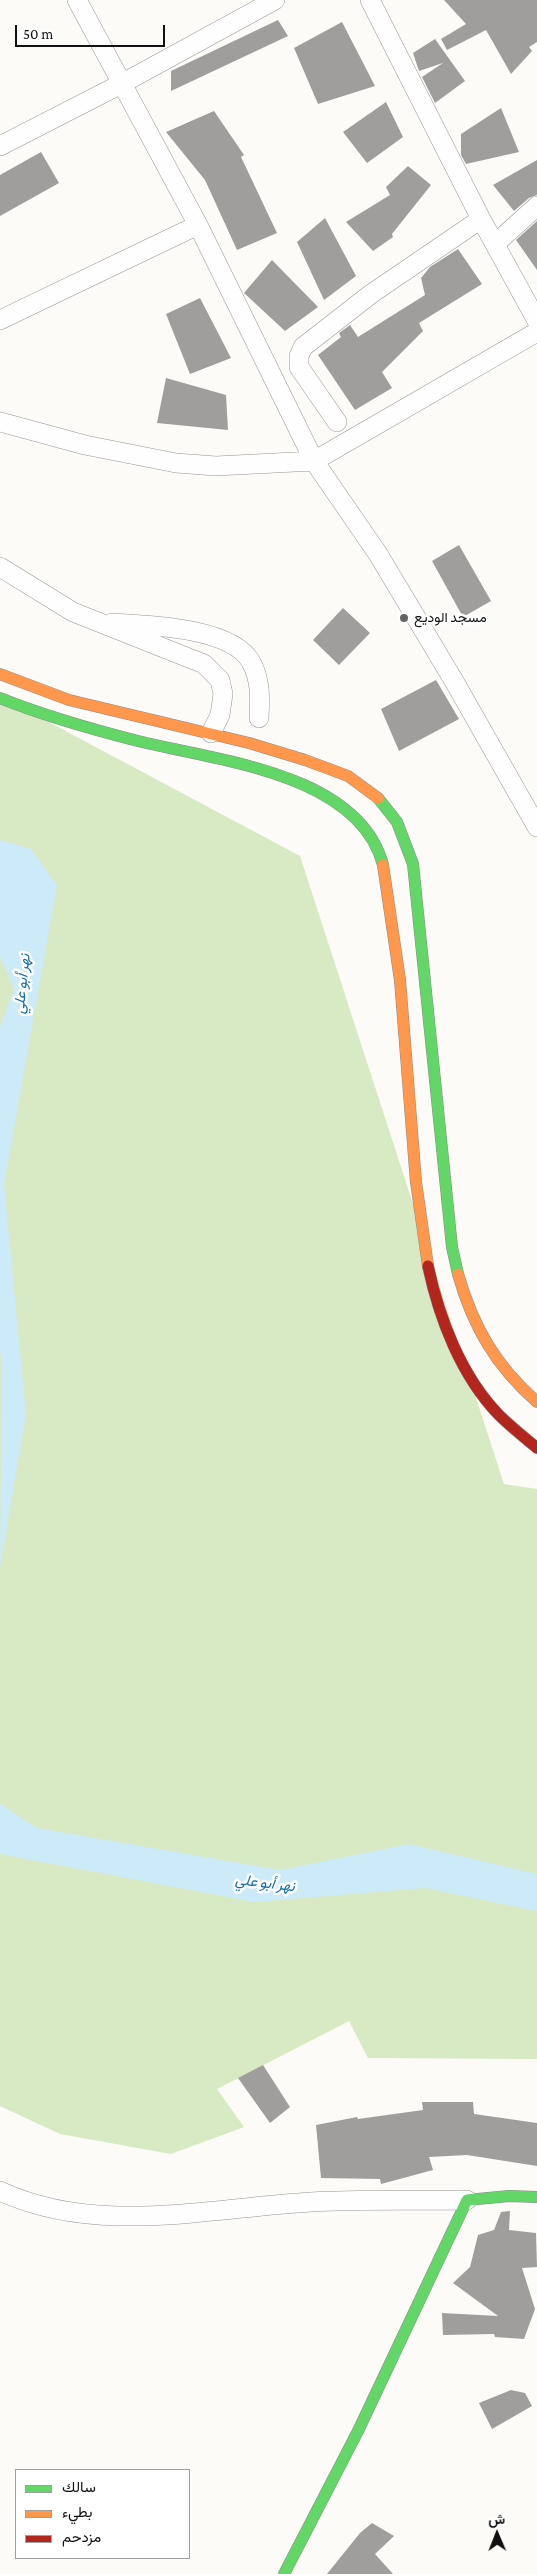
<!DOCTYPE html>
<meta charset="utf-8">
<style>
body{margin:0}
#map{position:relative;width:537px;height:2574px;overflow:hidden;background:#fcfbf7;font-family:"Crimson Pro",Vazirmatn,serif}
canvas{display:block}
.legend{position:absolute;left:15px;top:2469px;width:175px;height:90px;box-sizing:border-box;background:#fff;border:1px solid #a0a0a0;margin:0;padding:6px 9px;list-style:none;font-size:15px;color:#111}
.legend li{display:flex;align-items:center;gap:10px;height:25px}
.legend b{width:25px;border:1px solid #a0a0a0}
.north{position:absolute;left:472px;top:2509px;width:50px;height:50px;-webkit-text-stroke:4px #fff;paint-order:stroke;rotate:359deg;font-size:14px;font-weight:700;line-height:20px;text-align:center;color:#111}
.north::after{content:'';display:block;margin:auto;width:18px;height:22px;background:#111;clip-path:polygon(50% 0,100% 100%,50% 72%,0 100%)}
.scale{position:absolute;left:15px;top:25px;width:150px;height:22px;box-sizing:border-box;border:2px solid #111;border-top:0;padding-left:6px;font-size:15px;line-height:18px;white-space:nowrap;color:#111;-webkit-text-stroke:4px #fff;paint-order:stroke}
</style>
<div id="map">
<canvas width="537" height="2574"></canvas>
<ul class="legend">
<li><b style="height:6px;background:#63d668"></b>سالك</li>
<li><b style="height:6px;background:#ff974d"></b>بطيء</li>
<li><b style="height:6px;background:#b3261e"></b>مزدحم</li>
</ul>
<div class="north">ش</div>
<div class="scale">50 m</div>
</div>
<script>
const ctx = document.querySelector('canvas').getContext('2d');
ctx.lineJoin = 'round';
function fillPath(path, color) {
  ctx.fillStyle = color;
  ctx.fill(path, 'evenodd');
}
function strokePath(path, color, width, dash) {
  ctx.strokeStyle = color;
  ctx.lineWidth = width;
  ctx.lineCap = dash ? 'butt' : 'round';
  ctx.setLineDash(dash || []);
  ctx.stroke(path);
}
function write(font, color, halo, rows, align = 'center') {
  ctx.font = font + ' "Crimson Pro",Vazirmatn,serif';
  ctx.lineWidth = 5;
  ctx.setLineDash([]);
  ctx.textBaseline = 'middle';
  ctx.strokeStyle = halo;
  ctx.fillStyle = color;
  for (const [text, x, y, turn = 0] of rows) {
    ctx.save();
    ctx.translate(x, y);
    ctx.rotate((+turn || 0) * Math.PI / 180);
    ctx.textAlign = isNaN(turn) ? turn : align;
    if (halo) ctx.strokeText(text, 0, 0);
    ctx.fillText(text, 0, 0);
    ctx.restore();
  }
}
fillPath(new Path2D(`
 M0,696l300,160 204,628 33,5v570l-169,-1 -19,-37 -132,68 27,38 -73,27 -111,-20 -60,-28z`), '#d8eac4');
fillPath(new Path2D(`
 M0,840l31,9 26,36 -53,299 22,230 -26,153 2,-205 -2,-9v-326l14,-39 -14,-31z
 M0,1804l37,24 243,42 129,-26 128,30v37l-112,-23 -171,14 -254,-48z`), '#cceaf8');
fillPath(new Path2D(`
 M444,0h93v42l-8,5 3,4 -21,23 -25,-44 -39,20 -6,-11 25,-15z
 M278,20l10,16 -117,55v-20z
 M342,22l33,64 -57,18 -24,-56z
 M435,39l30,42 -30,22 -13,-26 21,-14 -24,8 -6,-18z
 M386,102l17,35 -36,26 -24,-31z
 M501,108l18,44 -53,12 -5,-9v-21z
 M214,111l30,44 -3,2 36,76 -40,17 -32,-70 -39,-48z
 M41,152l18,31 -59,33v-41z
 M537,160v35l-8,3 -15,13 -21,-26z
 M408,166l23,19 -39,49 1,3 -20,14 -27,-29 44,-27 -4,-8z
 M325,218l31,58 -32,24 -27,-58z
 M537,221v49l-21,-30z
 M458,249l24,35 -63,39 4,8 -41,41 10,16 -37,22 -37,-55 23,-18 -2,-4 11,-8 8,12 67,-42 -4,-17 9,-11z
 M272,260l46,47 -33,24 -41,-38z
 M200,298l31,60 -41,16 -24,-60z
 M166,378l60,17 2,35 -71,-7z
 M459,545l32,56 -28,16 -31,-56z
 M343,608l27,25 -31,32 -26,-25z
 M436,680l23,39 -60,32 -18,-42z
 M263,2065l27,42 -20,16 -32,-45z
 M422,2102h51l1,12 63,9v43l-70,-11 -38,2 4,13 -52,14 -1,-5 -59,-1 -5,-53 41,-8 1,2 65,-9z
 M510,2211l-1,19 27,3 1,34 -15,1 13,41 -11,30 -29,-2 -1,-3 -51,1 -1,-22 56,3 -45,-33 17,-16 8,-32 16,-5 7,-18z
 M511,2390l14,3 7,13 -40,23 -13,-26z
 M372,2523l22,13 -19,18 18,20h-66l33,-41z`), '#a09e9c');
const street = new Path2D(`
 M77,0l121,225 116,236 64,93 76,127 83,146
 M370,0l111,219 56,102
 M0,146l123,-63 152,-83
 M495,244l42,-38
 M0,320l198,-95
 M0,422l85,23 91,18 40,3 98,-5 223,-129
 M337,422l-38,-55v-11l4,-9 68,-53 110,-75
 M0,567l73,45 131,52 16,16 3,14 -3,21 -9,18
 M112,623c35,2 120,4 139,39 10,18 9,37 8,56
 M0,2191c97,45 209,17 311,11 52,-3 104,-1 156,-2`);
const fast = new Path2D(`
 M0,698c45,18 91,31 138,43 77,19 221,32 245,124
 M378,798l19,24 16,42 39,383 6,27
 M284,2574l74,-143 109,-231 42,-4 28,1`);
const slow = new Path2D(`
 M0,674l69,26 180,43 56,17 43,16 30,22
 M383,865l17,115 16,202 12,84
 M458,1274c15,53 38,92 79,128`);
const jam = new Path2D(`
 M428,1266c11,52 33,110 71,149 12,12 25,22 38,33`);
strokePath(street, '#979695', 20);
strokePath(fast, '#8d8d8b', 12);
strokePath(slow, '#8d8d8b', 12);
strokePath(jam, '#8d8d8b', 12);
strokePath(street, '#fffefe', 19);
strokePath(fast, '#63d668', 11);
strokePath(slow, '#ff974d', 11);
strokePath(jam, '#b3261e', 11);
for (const [x, y, r, color] of [
 [404,618,5,"#636362"]
]) {
  const dot = new Path2D();
  dot.arc(x, y, r, 0, 2 * Math.PI);
  ctx.fillStyle = color;
  ctx.fill(dot);
  strokePath(dot, '#fff', 2);
}
write('14px', '#111', '#fff', [
 ["مسجد الوديع",414,618]
], 'left');
write('italic 15px', '#146ea8', '#fff', [
 ["نهر أبو علي",22,984,-84],
 ["نهر أبو علي",265,1883,7]
]);
</script>
